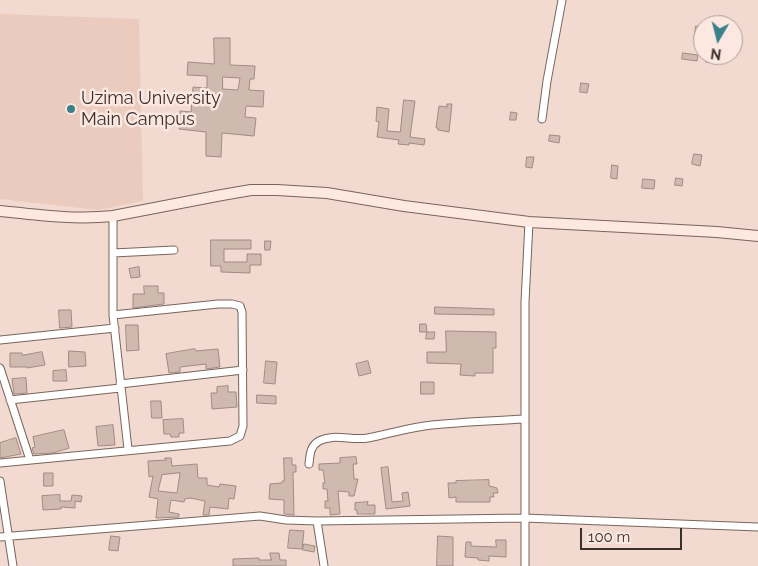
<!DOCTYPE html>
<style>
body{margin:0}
#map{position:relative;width:758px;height:566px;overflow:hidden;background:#f2dad0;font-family:Raleway,sans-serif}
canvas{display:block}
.north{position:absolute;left:693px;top:15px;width:50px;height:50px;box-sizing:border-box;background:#fce8e0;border:1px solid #ae9e98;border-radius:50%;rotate:188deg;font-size:14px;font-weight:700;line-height:20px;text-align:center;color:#3a302d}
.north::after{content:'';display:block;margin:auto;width:18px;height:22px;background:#3a808b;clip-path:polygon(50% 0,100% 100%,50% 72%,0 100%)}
.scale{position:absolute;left:580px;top:528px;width:102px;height:22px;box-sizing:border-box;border:2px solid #3a302d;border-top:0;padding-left:6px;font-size:15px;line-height:18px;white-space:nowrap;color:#3a302d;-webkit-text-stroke:4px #fce8e0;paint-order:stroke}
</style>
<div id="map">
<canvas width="758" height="566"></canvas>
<div class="north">N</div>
<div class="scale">100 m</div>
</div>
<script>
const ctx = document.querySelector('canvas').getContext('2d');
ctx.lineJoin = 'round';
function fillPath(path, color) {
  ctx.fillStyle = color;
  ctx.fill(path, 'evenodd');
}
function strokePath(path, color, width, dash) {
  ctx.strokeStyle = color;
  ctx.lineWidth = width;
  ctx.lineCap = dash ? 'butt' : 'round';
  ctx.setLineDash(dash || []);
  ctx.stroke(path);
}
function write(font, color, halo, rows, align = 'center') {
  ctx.font = font + ' Raleway,sans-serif';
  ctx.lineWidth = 5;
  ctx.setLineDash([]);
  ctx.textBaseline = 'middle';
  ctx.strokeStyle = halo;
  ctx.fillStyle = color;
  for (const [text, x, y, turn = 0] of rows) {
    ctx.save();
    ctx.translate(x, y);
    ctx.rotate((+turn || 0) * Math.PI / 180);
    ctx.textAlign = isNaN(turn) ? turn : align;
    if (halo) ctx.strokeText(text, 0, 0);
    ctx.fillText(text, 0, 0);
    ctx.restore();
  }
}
fillPath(new Path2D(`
 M0,14l139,5 4,182 -45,9 -98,-11z`), '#eacbbe');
const building = new Path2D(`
 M696,26l7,1v8l-8,-1z
 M214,38h16v27l25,1 -1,13h-4l-1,11 15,1 -1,16 -17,-1 -1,11 11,1 -2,18 -32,-3 -1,24 -15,-1v-24l-27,-3 1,-18 11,1 2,-25 14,1v-12l-20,-1 1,-13 26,2zM223,77l17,1 -2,12 -15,-1z
 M683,53l15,2 -1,6 -15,-2z
 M706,56l13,2v5l-13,-1z
 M581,83l8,1 -2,9 -7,-1z
 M404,100l11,1 -5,36 15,2 -1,6 -15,-2v2l-11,-1 1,-4 -22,-3 2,-15 -3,-1 1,-14 12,2 -2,22 13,1z
 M447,104h5l-3,28 -11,-2v-2h-2l3,-22 8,1z
 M511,112l6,1 -1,7h-6z
 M550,135l10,1 -1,7 -10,-2z
 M694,154l8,1 -2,11 -8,-2z
 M527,157h7l-2,11 -6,-1z
 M612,165l6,1 -1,13 -6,-1z
 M676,178l7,1 -1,7 -7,-1z
 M643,179l12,1 -1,9 -12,-1z
 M211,240h40v9h-27v13h23v-8h14v11h-11v8l-29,-1v-6h-10z
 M265,241h6l-1,9h-5z
 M139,267l1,10 -9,1 -2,-9z
 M144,286h14v7h6v11l-31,4v-14h11z
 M435,307l59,2v6l-59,-1z
 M59,310h12l1,17 -12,1z
 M420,324h6l1,8h-7z
 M126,325h12l1,25 -12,1z
 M446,331l50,1v16h-3v25h-18v3l-15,-1 1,-11 -34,-1v-11h19z
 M427,332h8l-1,7h-8z
 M195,349l1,2 22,-2 2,18 -14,2v-5l-26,3v5l-11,1 -3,-19z
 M69,351l16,1 1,14 -17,1z
 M42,352l3,13 -18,3v-1h-17v-14h12v2z
 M266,361l11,1 -2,22 -11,-1z
 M368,361l3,12 -12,3 -3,-12z
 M66,370l1,11h-14v-10z
 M26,378l1,15 -13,1 -2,-15z
 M421,382h13v12h-13z
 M228,386v6h8l1,15 -25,2 -1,-16h6v-6z
 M257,395l19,1v8l-19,-1z
 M151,401h10l1,17h-10z
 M183,419l1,14h-5v4h-8l-1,-3h-6l-1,-14z
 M113,425l2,20 -17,1 -2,-19z
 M64,430l5,18 -16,5 -19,1 -2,-6 3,-1 -2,-10z
 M16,438l5,16 -21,4v-15z
 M356,457l1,7h-4l1,15h4l-4,17h-5v-4l-11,-1 2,23 -10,1v-7h-5v-7h3l-1,-12h-4v-6h2l-2,-13h-4v-6l21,-1v-5z
 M165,458h6l1,8 25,-2 1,14h9v7l12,2 1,-3 16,2 -2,13 -5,-1 -1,11 -18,-2 -1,8h-6l2,-14 -15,-3 -5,1 -1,3 -13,-2 -2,12 10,2v3l-23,1 2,-19 -9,-2 4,-21 -4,1 -1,-16 18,-1zM180,473l-3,20 -19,-2 4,-16z
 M284,458h8v7h4v7h-3l1,43 -10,-1v-14l-15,-1 1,-15 12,-1v-2h2z
 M388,467l4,35 11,-1 -1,-8 6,-1 2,14 -24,3 -5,-41z
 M44,473h9v13h-9z
 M489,480v6l8,2 1,5h-5l1,4h-4v5h-34v-5l-7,1 -1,-15h8v-2z
 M60,495v6h11l1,-6 10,1 -1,6 -6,-1v7l-14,-1v2l-18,1 -1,-14z
 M368,502l-1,3h8v9h-18v-4h-2v-7z
 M290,530l14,1 -2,18 -14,-1z
 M111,536l9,1 -2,14 -9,-1z
 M438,536l15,1v29h-16z
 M496,540h10v17l-17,-1v5l-11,-1v-2l-13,-1 1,-15h5v4l25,1z
 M304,544l11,2 -1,6 -11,-2z
 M270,553h9l1,7h6v6h-53v-7l26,-1v2h12z`);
fillPath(building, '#d0b9af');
strokePath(building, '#a18b82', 1);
const street = new Path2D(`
 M542,119l5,-38 15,-81
 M113,216v99l15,134
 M113,253l61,-3
 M0,340l115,-12
 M0,368l30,92
 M120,384l123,-14
 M10,400l110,-12
 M0,463l230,-22 10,-5 3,-10 -1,-114 -2,-6 -8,-2h-14l-105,11
 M309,464c1,-9 1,-18 10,-23 15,-8 33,0 49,-3 22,-4 42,-11 64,-13 31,-3 62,-4 92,-6
 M0,481l13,85
 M317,521l7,45
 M0,537l260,-21 26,4 31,1 207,-3 234,9
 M525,566v-264l4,-80`);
const secondary = new Path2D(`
 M0,211c38,4 75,9 113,5l109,-21 29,-5h26l50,3 77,13 125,16 188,10 41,4`);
strokePath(street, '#79645b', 9);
strokePath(secondary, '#79645b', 12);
strokePath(street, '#fff', 7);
strokePath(secondary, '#fee8df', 10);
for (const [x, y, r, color] of [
 [71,109,5,"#3a808b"]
]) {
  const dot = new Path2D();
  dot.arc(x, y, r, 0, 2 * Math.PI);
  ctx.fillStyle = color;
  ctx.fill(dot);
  strokePath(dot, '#fce8e0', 2);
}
write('18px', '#3a302d', '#fce8e0', [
 ["Uzima University",81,99],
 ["Main Campus",81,120]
], 'left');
</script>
